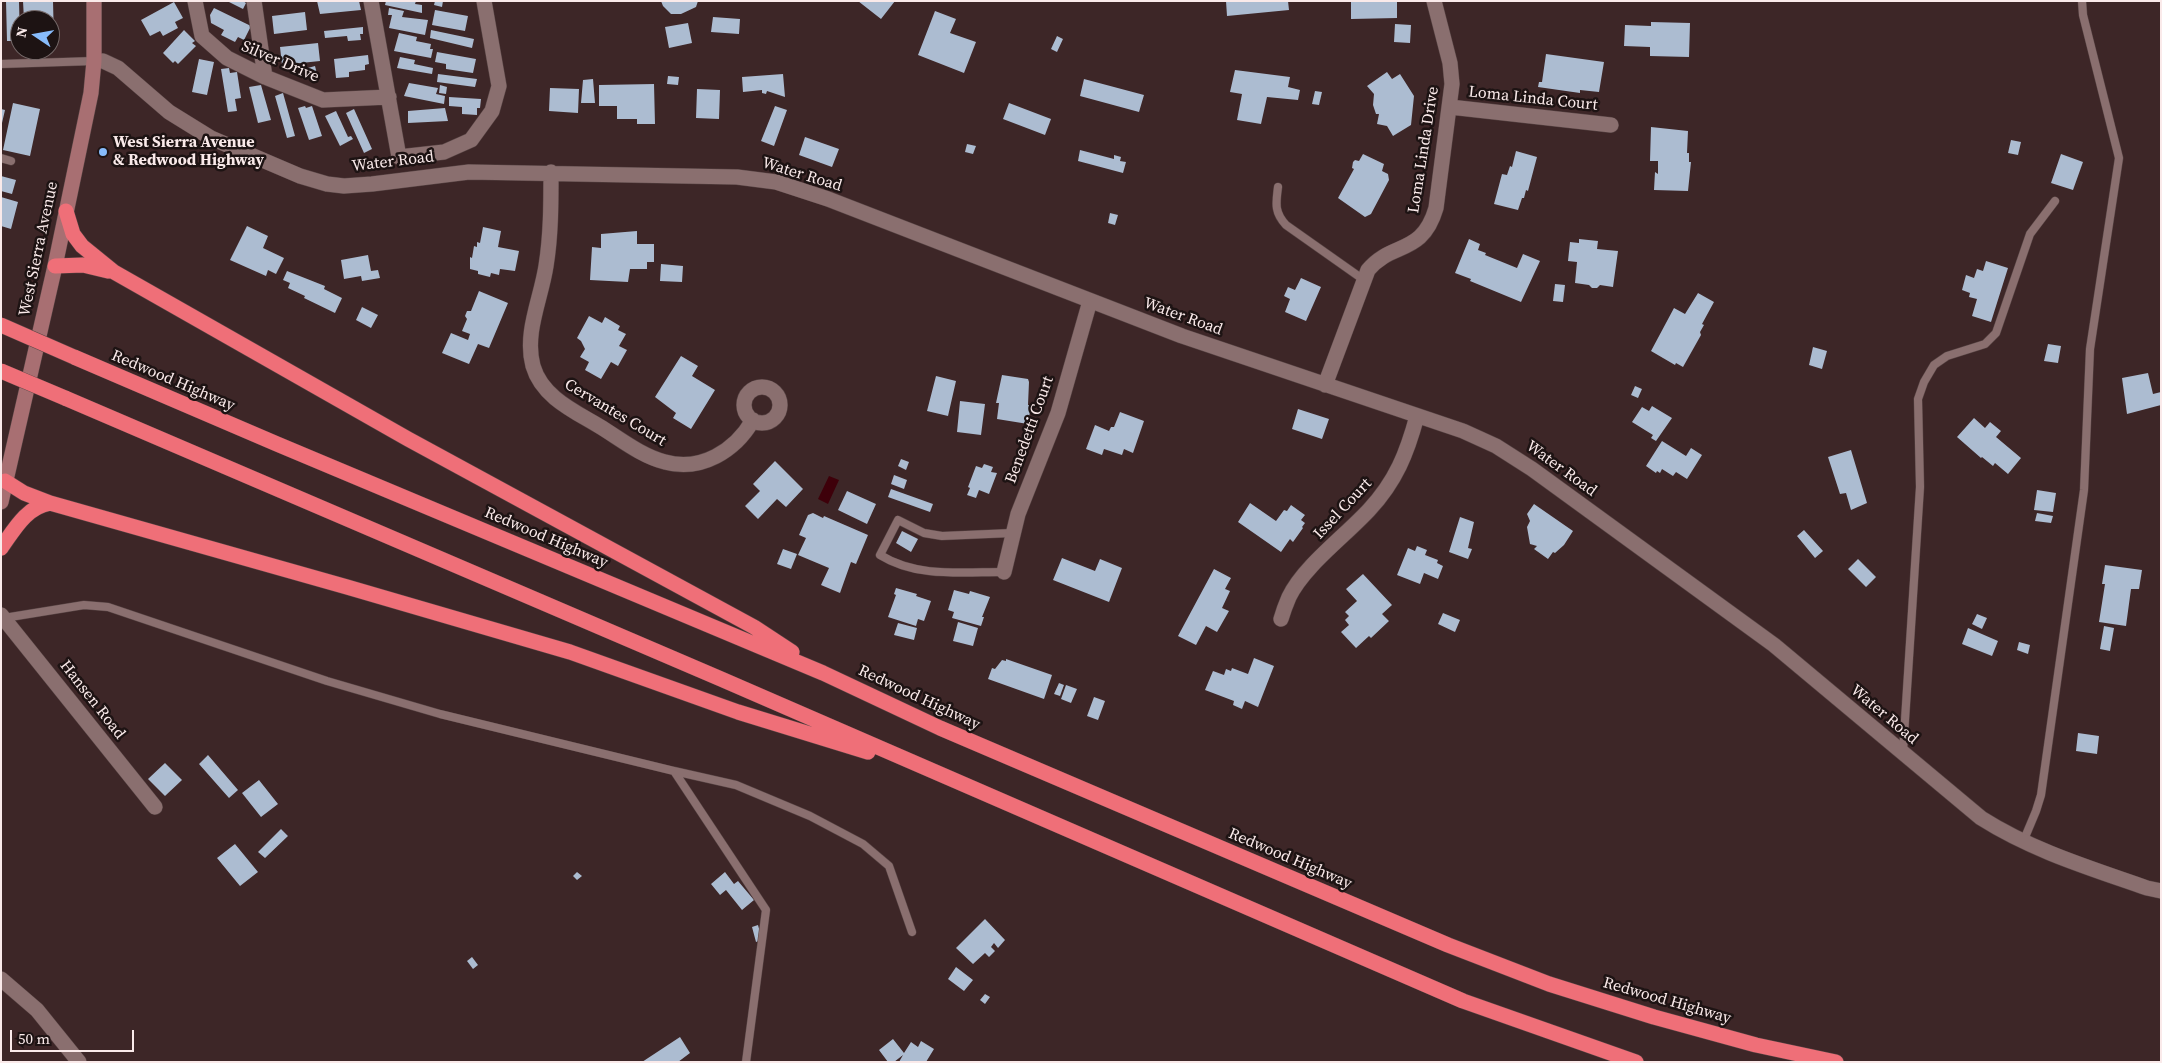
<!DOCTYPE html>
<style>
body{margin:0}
#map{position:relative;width:2162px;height:1063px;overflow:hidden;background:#3d2627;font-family:"Source Serif 4",serif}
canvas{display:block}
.frame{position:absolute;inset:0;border:2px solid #faeaea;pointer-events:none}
.north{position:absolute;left:10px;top:10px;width:50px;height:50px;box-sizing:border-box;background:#1d1313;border:1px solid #756969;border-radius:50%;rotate:282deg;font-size:14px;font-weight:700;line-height:20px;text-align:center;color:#faeaea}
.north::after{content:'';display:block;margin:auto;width:18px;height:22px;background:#87bbfb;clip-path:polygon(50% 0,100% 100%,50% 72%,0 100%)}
.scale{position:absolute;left:10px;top:1030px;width:124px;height:22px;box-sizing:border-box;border:2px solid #faeaea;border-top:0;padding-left:6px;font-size:15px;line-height:18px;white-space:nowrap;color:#faeaea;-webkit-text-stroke:4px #1d1313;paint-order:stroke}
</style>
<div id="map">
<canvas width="2162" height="1063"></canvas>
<div class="frame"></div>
<div class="north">N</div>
<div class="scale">50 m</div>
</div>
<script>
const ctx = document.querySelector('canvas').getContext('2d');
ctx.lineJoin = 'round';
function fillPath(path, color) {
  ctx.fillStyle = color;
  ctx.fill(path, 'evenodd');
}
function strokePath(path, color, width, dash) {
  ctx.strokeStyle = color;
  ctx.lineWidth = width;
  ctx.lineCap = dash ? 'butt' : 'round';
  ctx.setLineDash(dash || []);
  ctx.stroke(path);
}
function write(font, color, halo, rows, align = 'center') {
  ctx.font = font + ' "Source Serif 4",serif';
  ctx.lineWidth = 5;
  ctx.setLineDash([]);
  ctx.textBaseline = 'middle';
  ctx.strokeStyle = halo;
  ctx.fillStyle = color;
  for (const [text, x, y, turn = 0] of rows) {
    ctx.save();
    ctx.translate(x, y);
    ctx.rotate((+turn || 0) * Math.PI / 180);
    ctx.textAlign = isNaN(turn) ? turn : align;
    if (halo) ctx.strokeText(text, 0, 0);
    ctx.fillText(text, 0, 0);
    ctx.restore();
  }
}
fillPath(new Path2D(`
 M829,476l10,4 -11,24 -10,-5z`), '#3e000a');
fillPath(new Path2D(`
 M6,1h13l1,40h-13z
 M23,1h30l1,40h-4v-21h-26z
 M227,1h16l3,2 -3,6z
 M317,1h42l2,9 -41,4z
 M386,1h30l-1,3 7,1v8l-37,-8z
 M435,1h8l-1,6 -8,-2z
 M661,1h37l-2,6 -15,7h-10l-8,-8z
 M858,1h37l-14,18z
 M1226,1h62l1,9 -62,6z
 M1353,1h44v17l-46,1v-17z
 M174,2l9,16 -8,4 3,6 -15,8 -3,-5 -10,5 -9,-16z
 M214,8l37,18 -7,14 -6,-3 -3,5 -14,-7 3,-5 -13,-7 -1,-8z
 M389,8l15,3 -2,6 26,3 -3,15 -36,-7 3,-13h-4z
 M435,10l33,6 -3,15 -33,-6z
 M935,11l21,8 -6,14 26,9 -12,31 -46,-18z
 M305,12l2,18 -33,4 -2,-18z
 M713,17l27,2 -1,15 -28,-2z
 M1651,22l39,1 -1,34 -39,-1v-9l-26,-1 1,-21 26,1z
 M688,23l4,20 -23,5 -4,-21z
 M1395,24l16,1 -1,18 -16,-1z
 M363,27v7h-3l1,6 -13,1 -1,-5 -22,2 -1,-7z
 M184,30l11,11 -3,2 4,3 -18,18 -3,-3 -2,2 -10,-10z
 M431,30l43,9 -2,9 -42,-10z
 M399,33l18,4 -1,4 15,3 -1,5h3l-2,9 -37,-7z
 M1057,36l6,3 -6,13 -6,-3z
 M318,43l2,18 -38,4 -2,-18z
 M437,52l39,7 -3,14 -27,-4v-5l-11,-2z
 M1546,54l58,8 -5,30 -19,-2v3l-42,-6 1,-5h3z
 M368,55l1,9 -4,1v5l-16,2v5l-13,1 -2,-19z
 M400,57l15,3 -1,4 19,4 -1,6 -35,-6z
 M199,59l15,3 -7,33 -15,-3z
 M315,66l2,8 -10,4 -3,-9z
 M229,68l1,5 7,-1 4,26 -6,1 2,12 -9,1 -7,-43z
 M1235,70l55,7 -2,10 12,3 -2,10 -31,-3 -6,27 -24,-4 5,-26 -12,-2z
 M1387,72l5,7 8,-5 14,22 -3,29 -18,11 -6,-10 -10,-2 2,-10h-3l-3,-9 1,-11 -7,-8z
 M438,74l39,5 -2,8 -38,-5z
 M783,74l2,23 -18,-6 -1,3 -4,-1v-3l-19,2 -1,-15z
 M668,76l11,1 -1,8 -11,-1z
 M593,79l2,24h-14l2,-23z
 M1084,79l60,16 -5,17 -59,-16z
 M409,83l29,5 -2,6 9,2 -1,8 -40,-8z
 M654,84l1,40h-18v-5h-20v-13h-18v-21z
 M261,85l10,35 -13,3 -9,-36z
 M440,85l7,2 -1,7 -7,-1z
 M550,88l29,1 -1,24 -29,-2z
 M697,89l23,1 -1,29 -23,-1z
 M1315,91l7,1 -3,13 -7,-1z
 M283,93l12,43 -8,2 -12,-42z
 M449,97l32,2 -1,9h-3v7l-15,-1v-7l-13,-1z
 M13,103l27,6 -10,47 -27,-6z
 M1009,103l42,16 -6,16 -42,-16z
 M305,106l1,2 6,-2 10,30 -13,4 -11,-32z
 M775,106l12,4 -13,36 -13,-5z
 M445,108l3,13 -40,2v-12z
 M1,109l4,1 -3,13h-1z
 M354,109l18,40 -8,4 -18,-40z
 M336,111l12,26 3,-1 2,3 -13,7 -15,-30z
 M1651,127l37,4 -1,22h2v9h2l-3,29 -34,-1 1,-18 3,2v-13h-8z
 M805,137l34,12 -7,18 -33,-12z
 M2011,140l10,2 -3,13 -10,-2z
 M967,144l9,2 -3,8 -8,-2z
 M1080,150l34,9v-4l7,2 -1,4 6,1 -3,11 -45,-12z
 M1516,151l21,6 -9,34 -2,-1 -2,8h-2l-4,12 -24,-6 8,-30 5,1 3,-9 2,1z
 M1363,154l21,10 -2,7 6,3 1,6 -18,34 -6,3 -27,-19 16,-29 -2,-1 1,-6 2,-2 4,1z
 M2061,154l22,8 -10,28 -22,-7z
 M1,176l15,4 -4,14 -11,-3z
 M1,197l17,5 -7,27 -10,-3z
 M1110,213l8,2 -3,10 -7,-2z
 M247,226l21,10 -5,12 21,10 -8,16 -8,-4 -2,6 -36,-16z
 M483,227l18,4 -3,16 21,4 -4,20 -15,-2 -1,6 -8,-2 -1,4 -12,-3v-3l-8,-2v-12l2,1 2,-12 3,1v-5l3,1z
 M637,231v13h17v18h-7v7h-17l-2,13 -38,-2 2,-33 9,1v-14z
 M1469,239l11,5 -2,6 8,3 -1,2 32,13 6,-14 17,7 -19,41 -51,-21 1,-2 -16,-6z
 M1579,239l19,2 -1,8 21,2 -5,36 -13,-2 -3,3h-5l-3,-3 -14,-2 2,-21 -9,-1 2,-19 9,1z
 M368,255l3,16 7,-1 2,8 -18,3 -1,-5 -17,3 -3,-19z
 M1986,261l22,7 -17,54 -19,-6 5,-17 -8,-2 1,-4 -8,-3 4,-15 8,3 3,-9 6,2z
 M661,264l22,2 -1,16 -22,-1z
 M287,271l38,15 -1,3 18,9 -7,15 -31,-15 1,-2 -17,-8 2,-5 -7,-3z
 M1301,278l20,9 -15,34 -21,-9 5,-13 -6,-3 4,-9 7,3z
 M1555,284l10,1 -2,17 -10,-1z
 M479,291l29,12 -19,45 -11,-4 -9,20 -27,-11 9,-20 17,7 2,-6 -8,-3 5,-12 -2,-3 2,-5h4z
 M1698,293l16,9 -12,22 2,1 -4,7 1,3 -18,32 -7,-4 -1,2 -24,-14 23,-43 11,6z
 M362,307l16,8 -7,13 -15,-8z
 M589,316l13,7 3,-6 15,9 -2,4 8,4 -7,12 8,4 -9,16 -7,-4 -10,17 -16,-9 4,-8 -9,-5 5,-8 -4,-8 -4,-3z
 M2048,344l13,2 -3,17 -14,-2z
 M1813,347l14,4 -5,18 -13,-4z
 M681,356l17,10 -6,10 23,14 -24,39 -18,-11 3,-5 -21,-16z
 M2148,373l5,21 8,-2v13l-34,9 -5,-36z
 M1002,375l26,4 1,3 -1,23h3l-3,19 -31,-5 2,-16h-3z
 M936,376l20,5 -8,35 -21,-5z
 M1635,386l7,3 -4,9 -7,-3z
 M960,401l25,3 -4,31 -24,-3z
 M1652,406l20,12 -16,23 -5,-3 2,-3 -21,-13 10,-15 7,4z
 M1298,409l31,10 -7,20 -30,-10z
 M1120,412l24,9 -11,32 -9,-4 -2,6 -18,-6 -2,6 -16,-6 9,-24 14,6 2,-4h3z
 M1974,418l11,10 5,-6 11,9 -5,6 25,21 -13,16 -13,-11 -2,3 -11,-9 -1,1 -24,-21z
 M1662,441l24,15 5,-8 11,7 -15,24 -11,-7 -3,4 -11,-7 -2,4 -3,-2 -1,2 -10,-7z
 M1851,450l16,53 -16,7 -5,-17 -6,1 -12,-37z
 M901,459l8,3 -3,8 -8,-4z
 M775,461l28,28 -17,18 -9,-8 -19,20 -13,-13 15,-15 -7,-7z
 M984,464l9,3 -2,5 6,1 -8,21 -10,-4 -3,8 -9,-3 3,-7 -2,-1 8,-21 6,2z
 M894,475l13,5 -3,9 -13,-5z
 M891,489l42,15 -3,8 -42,-15z
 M2037,490l19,3 -3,19 -19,-2z
 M847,491l29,13 -9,20 -29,-14z
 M1250,503l26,18 8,-11 3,1 4,-6 14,10 -4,5 4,3 -3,4 1,1 -10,14 -3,-3 -9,13 -43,-30z
 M1534,504l39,27 -9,14 -9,8 -2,-1 -5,7 -14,-10 3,-3 -7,-2 -3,-17 3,-6 -3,-7z
 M813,513l10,5 1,-2 44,19 -12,29 -5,-2 -11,31 -19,-8 8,-17 -31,-13 8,-17 -7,-3 9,-20z
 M2037,513l16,3 -2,7 -16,-2z
 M1460,517l14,5 -6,26 4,1 -4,10 -19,-7z
 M1804,530l19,21 -8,7 -18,-22z
 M902,531l16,8 -7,13 -15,-9z
 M1417,546l10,4 -2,5 13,5 -1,3 6,3 -5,13 -14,-6 -4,11 -23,-9 11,-27 7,3z
 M783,549l14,5 -6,15 -14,-5z
 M1062,558l33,13 5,-12 22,9 -13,34 -56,-22z
 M1858,559l18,18 -10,10 -18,-18z
 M2105,565l37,5 -3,19h-8l-5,37 -27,-4 6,-38h-3z
 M1214,569l17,9 -6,11 5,2 -8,17 7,3 -12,21 -11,-6 -10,19 -18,-9z
 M1363,574l29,31 -10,9 7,7 -18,17 -2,-2 -13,12 -15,-16 8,-7 -4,-5 4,-4 -4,-4 12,-11 -11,-12z
 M896,588l21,6 -1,2 15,5 -7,20 -6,-2 -2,7 -28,-9 8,-22 -2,-1z
 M954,590l15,4 1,-3 20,6 -8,20h2l-3,9 -29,-8 2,-6 -6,-2z
 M1443,613l17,7 -5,12 -17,-8z
 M1977,614l10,4 -5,11 -10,-5z
 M958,622l20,6 -5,18 -20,-5z
 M898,623l19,5 -3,12 -20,-5z
 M2104,626l10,2 -4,23 -10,-2z
 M1968,628l30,13 -6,15 -30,-12z
 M2019,642l11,3 -2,9 -11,-4z
 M1254,658l20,8 -16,41 -13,-6 -3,8 -9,-4 1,-4 -29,-11 8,-19 11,4 2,-6 5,2 1,-3 16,6z
 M1006,659l46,16 -8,24 -56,-20 4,-11 3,1 7,-9 4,1z
 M1059,683l5,2 -4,11 -6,-2z
 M1066,685l11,4 -6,14 -10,-4z
 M1094,697l11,4 -7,19 -11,-4z
 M2078,733l21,3 -2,18 -21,-3z
 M208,755l30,35 -9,8 -30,-34z
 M165,763l17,17 -17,16 -17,-17z
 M259,780l19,24 -17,13 -19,-24z
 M281,829l7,7 -23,22 -7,-6z
 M235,844l23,28 -18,14 -23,-28z
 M577,872l5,4 -5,4 -4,-4z
 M725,872l9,12 4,-3 16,19 -12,10 -16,-20 -6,5 -9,-11z
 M985,919l20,21 -7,8 -4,-5 -3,4 4,4 -6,6 -4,-4 -12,11 -17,-16z
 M758,925l4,15 -6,2 -4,-15z
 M472,957l6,8 -5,4 -6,-8z
 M956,967l17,13 -9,11 -16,-12z
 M985,994l5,3 -5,7 -5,-4z
 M680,1037l10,16 -12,9h-36z
 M893,1039l11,14 7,-11 7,5 3,-6 13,8 -8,13h-27l4,-7 -9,7h-6l-9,-12z`), '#acbcd1');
const service = new Path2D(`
 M1,64l93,-3
 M1,158l10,3
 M1278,187c-2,16 -4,25 8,38l78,55
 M1004,572c-42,0 -87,6 -124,-17l18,-35 26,13 18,3 70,-3
 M4,618l80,-13 24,2 219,74 113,33 234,57 92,139 -20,152
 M1903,751l17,-264 -2,-88 6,-17 10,-17 13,-9 38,-12 11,-11 34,-99 25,-33
 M674,771l62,14 74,31 53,28 26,22 23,66
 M2023,842l13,-31 5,-16 43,-305 6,-141 29,-191 -36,-143 -1,-14`);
const minor = new Path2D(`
 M195,1l7,35 25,22 38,19 58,23 66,-3
 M254,1l11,76
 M371,1l28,156 45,-5 27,-12 21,-29 7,-25 -15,-85
 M94,61h9l15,7 51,44 42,26 89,38 27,8 17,2 28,-2 97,-12 268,5 39,5 52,17 354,137 281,95 33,15 36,23 242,176 207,173c52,33 109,50 166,70l14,3
 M1450,107l161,18
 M551,172c0,32 0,63 -5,94 -5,33 -22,67 -13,100 9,31 41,45 66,60 20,12 42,30 66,36 36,10 70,-11 88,-42
 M1325,385l43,-115c24,-29 54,-14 68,-62l16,-124 -2,-21 -16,-62
 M744 405a18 18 0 1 1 36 0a18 18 0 1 1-36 0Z
 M1004,572l14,-58 40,-101 32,-112
 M1,615l154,192
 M1281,619c2,-7 5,-15 8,-22 15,-31 56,-61 80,-87 27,-29 38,-57 48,-94
 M1,979l36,31 42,52`);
const secondary = new Path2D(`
 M1,502l54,-236 36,-173 3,-32v-60`);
const motorway = new Path2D(`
 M66,211l7,23 9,12 32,26 294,167 346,188 38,25
 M55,266l28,-1 25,6
 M74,357l203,87 546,229 117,55 508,217 101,39 105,33 102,28 80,17
 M65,398l656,281 742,322 173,61
 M5,481l19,12 26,10 297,84 223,65 168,60 130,40
 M1,548c13,-18 25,-41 49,-45`);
strokePath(service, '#574444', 9);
strokePath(minor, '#574444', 16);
strokePath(secondary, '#574444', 16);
strokePath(motorway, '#574444', 16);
strokePath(service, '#8a6f6f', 8);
strokePath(minor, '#8a6f6f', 15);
strokePath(secondary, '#a86f72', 15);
strokePath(motorway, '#ef6f78', 15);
const motorwayBridge = new Path2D(`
 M1,325l73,32
 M1,371l64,27`);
strokePath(motorwayBridge, '#574444', 16, []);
strokePath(motorwayBridge, '#ef6f78', 15);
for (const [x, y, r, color] of [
 [103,152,5,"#87bbfb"]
]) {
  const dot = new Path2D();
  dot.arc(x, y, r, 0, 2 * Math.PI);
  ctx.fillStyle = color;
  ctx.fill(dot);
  strokePath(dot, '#1d1313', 2);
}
write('16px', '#faeaea', '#1d1313', [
 ["Silver Drive",280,62,23],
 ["Loma Linda Court",1533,99,6],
 ["Loma Linda Drive",1424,150,-81],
 ["Water Road",393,162,-7],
 ["Water Road",802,175,17],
 ["West Sierra Avenue",39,249,-78],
 ["Water Road",1183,317,20],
 ["Redwood Highway",173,381,23],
 ["Cervantes Court",615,413,31],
 ["Benedetti Court",1030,430,-70],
 ["Water Road",1561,469,36],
 ["Issel Court",1343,509,-47],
 ["Redwood Highway",546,538,23],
 ["Redwood Highway",919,698,25],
 ["Hansen Road",92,700,52],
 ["Water Road",1884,715,40],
 ["Redwood Highway",1290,859,23],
 ["Redwood Highway",1667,1001,16]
]);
write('bold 16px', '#faeaea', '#1d1313', [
 ["West Sierra Avenue",113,143],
 ["& Redwood Highway",113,161]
], 'left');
</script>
